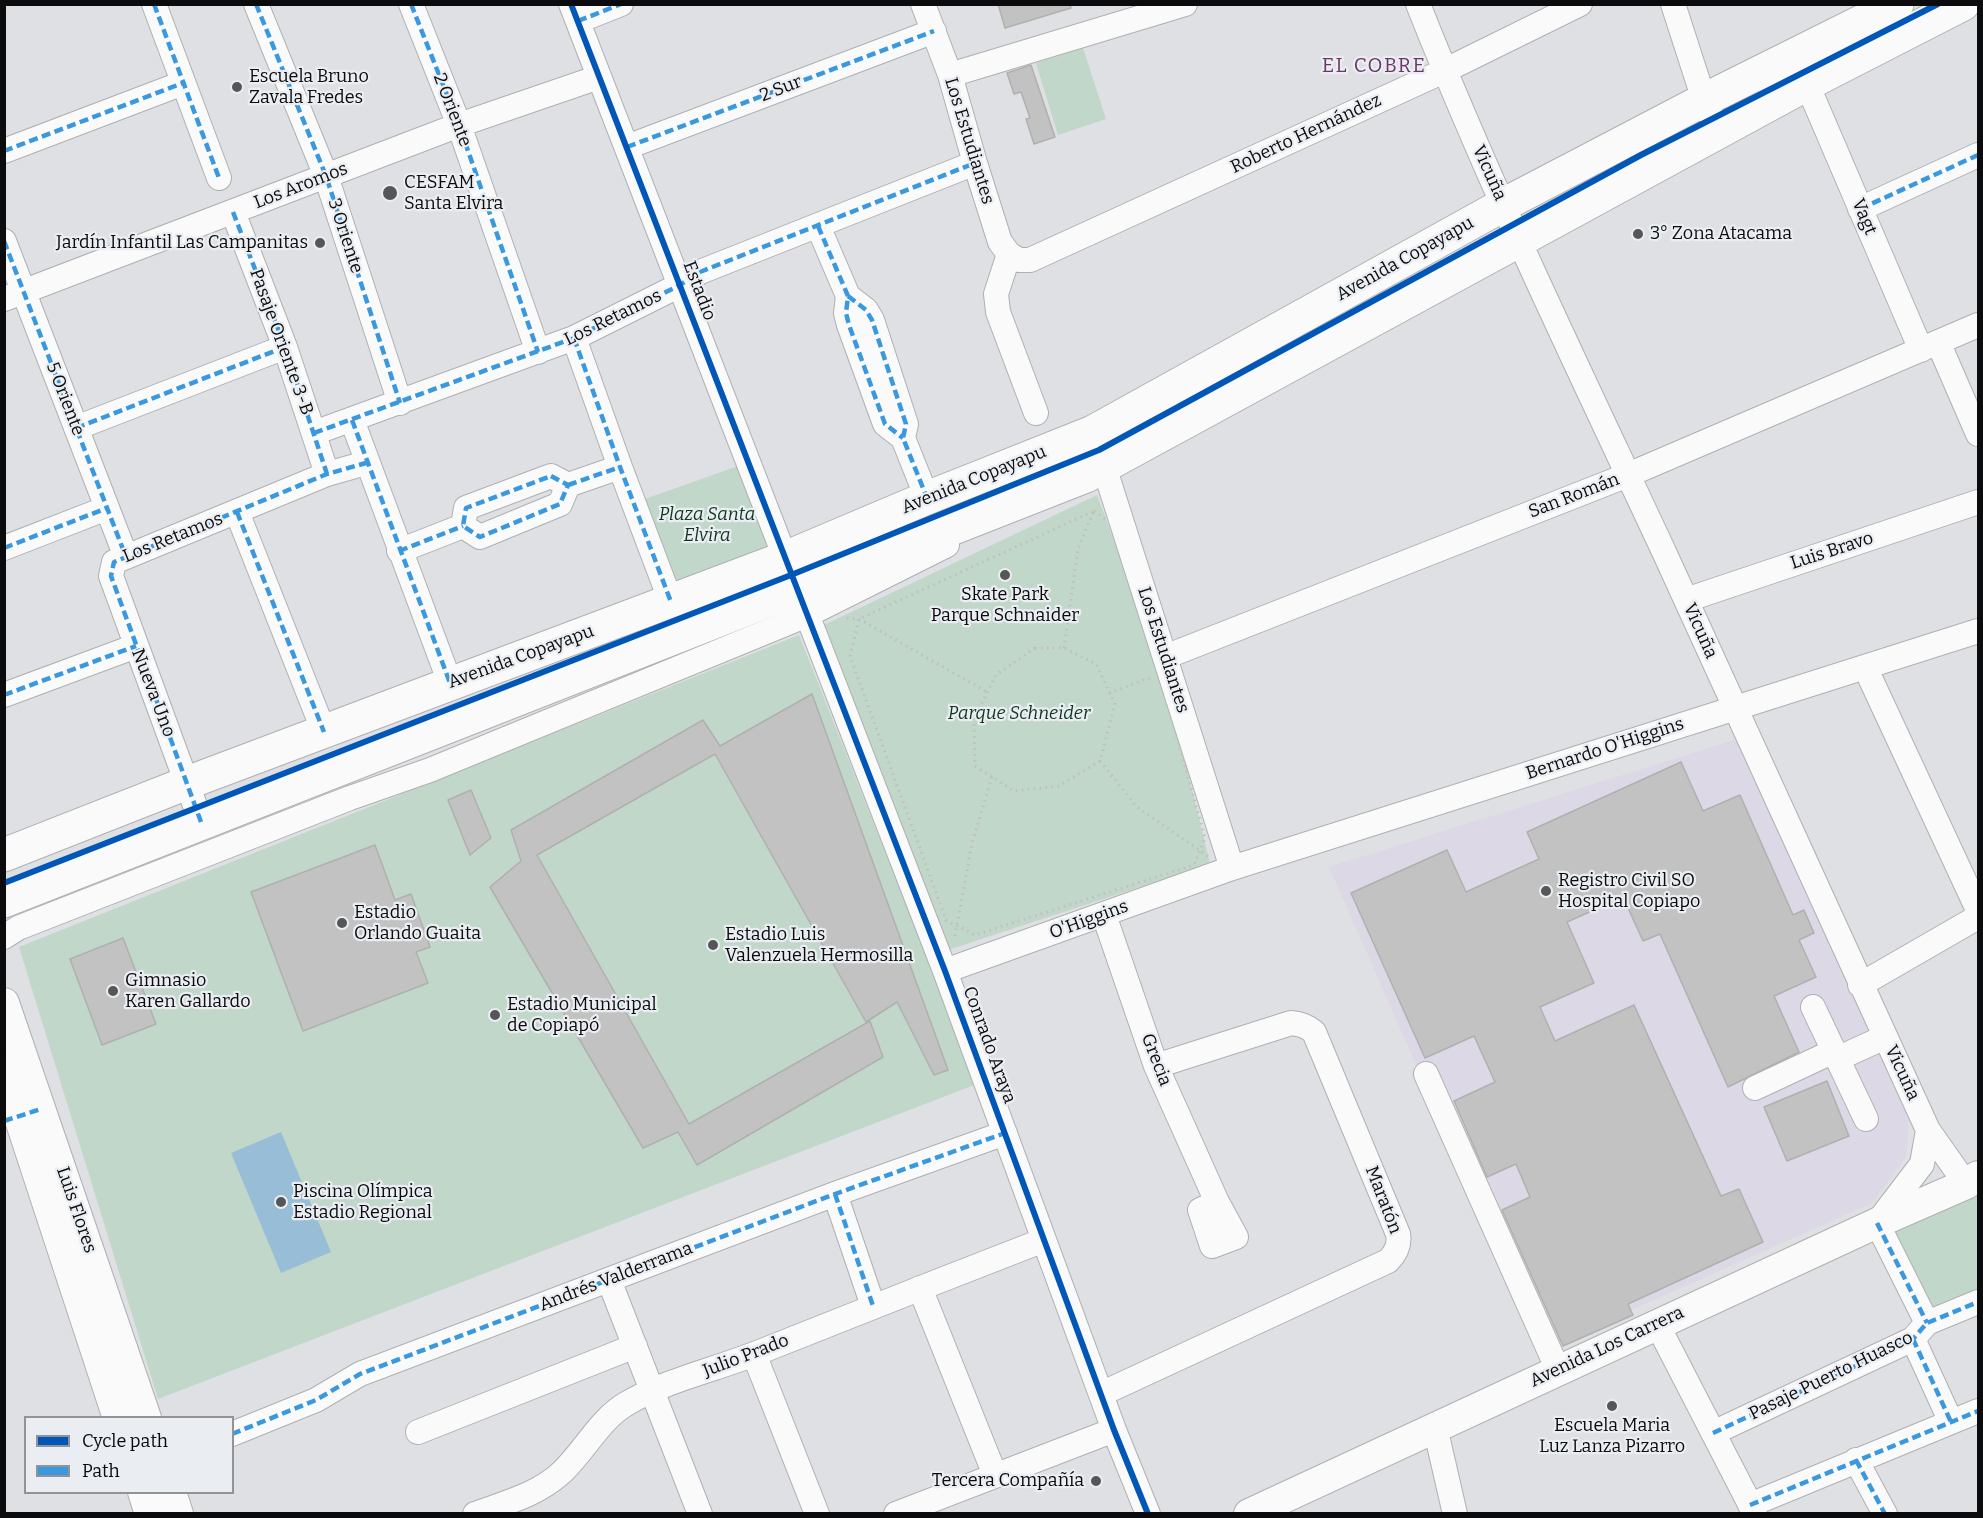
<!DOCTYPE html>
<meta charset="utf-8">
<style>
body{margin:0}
#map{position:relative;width:1983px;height:1518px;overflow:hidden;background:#dee0e3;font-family:Bitter,serif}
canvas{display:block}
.frame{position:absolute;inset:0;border:6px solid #0b0b0d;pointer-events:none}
.legend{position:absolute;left:24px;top:1416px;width:210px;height:78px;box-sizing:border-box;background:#eaedf1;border:2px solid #919396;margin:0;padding:8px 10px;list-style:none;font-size:18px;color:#0b0b0d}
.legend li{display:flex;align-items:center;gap:12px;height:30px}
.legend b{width:30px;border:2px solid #919396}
</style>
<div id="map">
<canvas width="1983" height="1518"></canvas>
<div class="frame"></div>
<ul class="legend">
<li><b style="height:8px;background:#0057b8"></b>Cycle path</li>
<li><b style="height:8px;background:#3a99de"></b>Path</li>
</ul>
</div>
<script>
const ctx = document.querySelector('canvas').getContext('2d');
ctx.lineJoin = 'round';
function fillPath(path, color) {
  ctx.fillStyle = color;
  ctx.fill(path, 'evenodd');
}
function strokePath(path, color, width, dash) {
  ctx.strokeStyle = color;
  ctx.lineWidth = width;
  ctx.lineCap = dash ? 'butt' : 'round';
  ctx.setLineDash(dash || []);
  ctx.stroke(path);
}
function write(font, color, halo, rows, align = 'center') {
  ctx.font = font + ' Bitter,serif';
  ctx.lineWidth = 4.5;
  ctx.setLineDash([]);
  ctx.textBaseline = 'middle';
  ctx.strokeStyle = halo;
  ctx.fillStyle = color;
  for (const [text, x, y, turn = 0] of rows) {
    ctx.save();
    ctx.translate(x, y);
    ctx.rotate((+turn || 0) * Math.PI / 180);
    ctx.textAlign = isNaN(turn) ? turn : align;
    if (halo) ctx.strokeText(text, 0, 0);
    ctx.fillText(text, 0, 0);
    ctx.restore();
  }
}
fillPath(new Path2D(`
 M1741,738l168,380 -3,39 -34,46 -330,147 -213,-483z`), '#dcd8e5');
fillPath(new Path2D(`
 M1083,48l23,71 -48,16 -22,-72z
 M738,466l31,86 -94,33 -30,-86z
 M1097,495l67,178 46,191 -262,86 -124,-325z
 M799,635l178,449 -819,315 -139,-452z
 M1978,1193v105l-46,19 -44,-85z`), '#c1d7ca');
fillPath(new Path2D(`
 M281,1132l50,120 -50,21 -50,-120z`), '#97bed6');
const building = new Path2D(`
 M998,4h72l1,4 -66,20z
 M1031,65l24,72 -21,7 -8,-25 4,-1 -9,-26 -7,2 -7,-21z
 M812,694l136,376 -14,5 -37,-73 -31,20 -151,-268 -178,101 152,269 181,-103 13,36 -186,108 -19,-33 -35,16 -153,-261 31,-26 -10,-31 192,-110 17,26z
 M1681,762l22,49 37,-16 53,120 11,-5 10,23 -15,7 17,37 -42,19 25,56 -71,35 -68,-153 -17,7 -20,-44 -56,25 27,61 -54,24 15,34 79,-36 87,191 18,-7 24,53 -135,62 5,11 -70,31 -61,-136 28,-13 -14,-33 -29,13 -33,-76 41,-19 -21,-46 -49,22 -74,-165 96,-43 19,42 73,-33 -12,-27z
 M471,790l20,48 -21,17 -22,-55z
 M375,845l20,55 16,-6 19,53 -14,5 12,31 -125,48 -52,-139z
 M123,938l33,86 -54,21 -32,-86z
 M1827,1081l22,55 -62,25 -23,-54z`);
fillPath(building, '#c2c2c3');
strokePath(building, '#afb0b0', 1.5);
const minor = new Path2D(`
 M154,4l65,174
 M256,4l70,172 74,227
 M411,4l48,121 79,227
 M571,4l374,967 169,459 34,84
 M923,4l27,71 25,88 25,79 9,12 10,6h11l414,-189 136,-67
 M1418,4c74,187 162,368 247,550 89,191 174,384 263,576l38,54 12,-5
 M1673,4l31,96 15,33
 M578,21l43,-17
 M950,75l235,-71
 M1807,84l114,266
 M627,147l307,-116
 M4,151l179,-68
 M1860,209l118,-54
 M233,212l52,135 42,127
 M818,226l30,70 -2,17 3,12 36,99 18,14
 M4,241l122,316
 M1009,254l-13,40 2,18 38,101
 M848,296l18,14 6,10 31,95 3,9 -3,14 24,60
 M4,299l455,-174 140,-48
 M574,338l46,129 51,135
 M1938,342l40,92
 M352,420l98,263
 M76,428l209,-81
 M1093,432l139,436
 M314,433l260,-95 106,-53 20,-13 275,-109
 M551,476l17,9 -8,19 -80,33 -17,-11 3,-18z
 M568,485l52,-18
 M237,512l87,220
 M4,548l103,-40
 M399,551l64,-25
 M1686,600l292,-98
 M1165,657l463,-182 350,-150
 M1865,667l113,243
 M4,695l132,-49
 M201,822l-90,-246 3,-14 213,-88 39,-11
 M1104,915l52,151 61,136 19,35 -24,9 -12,-36 17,-8
 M4,937l14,-9 332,-130 80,-28 353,-145 24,-10 140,-70
 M945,971l287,-103 746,-237
 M1860,985l118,-68
 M1813,1007l53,112
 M1837,1059l48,-22
 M1426,1074l132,296
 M1755,1088l79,-37
 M835,1194l38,112
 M609,1280l91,234
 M920,1288l75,187
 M1927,1323l-50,-100 45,-59 6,-34
 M1657,1324l98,190
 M1913,1339l38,83
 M754,1354l63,160
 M1101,1394l287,-133c8,-8 12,-16 10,-27l-84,-202c-8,-6 -13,-8 -23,-9l-135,43
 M1435,1427l20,87
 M418,1432l217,-86
 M1713,1433l200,-94 14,-16 51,-21
 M232,1434l84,-34 44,-26 475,-180 170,-61
 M1856,1460l29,54
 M1750,1505l228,-94
 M475,1514c30,-11 62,-19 86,-41 22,-20 39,-54 65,-69 40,-24 88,-34 131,-51 96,-38 191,-76 287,-113
 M896,1514l218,-84`);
const major = new Path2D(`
 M4,1003l142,415
 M4,1071l114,347
 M143,1492l7,22
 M171,1492l7,22
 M1249,1514l628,-291 89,-39 12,-8`);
const highway = new Path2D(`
 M4,855l183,-72 598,-225 142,-60 166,-66 410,-227 201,-105 193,-96
 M4,901l1082,-425 721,-392 156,-80`);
strokePath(minor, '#aeb0b2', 26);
strokePath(major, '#aeb0b2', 32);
strokePath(highway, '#aeb0b2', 35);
strokePath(new Path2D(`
 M1094,511l25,18 86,309 -11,27 -219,70 -29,-15 -96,-264 9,-37z
 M847,618l12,1 128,73
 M1035,648h29l32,16 19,40 -15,57 -41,25 -45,5 -39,-25 -1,-48 22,-43z
 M1064,648l14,-99 16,-39
 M1109,693l41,-15
 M1100,761l37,46 71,49
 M955,936l17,-93 20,-66`), '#bfbfc0', 3, [1.5, 4.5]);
strokePath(minor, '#fafafb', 24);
strokePath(major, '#fafafb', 30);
strokePath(highway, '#fafafb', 33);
strokePath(new Path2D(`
 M154,4l65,174
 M256,4l70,172 74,227
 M411,4l48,121 79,227
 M578,21l43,-17
 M627,147l307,-116
 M4,151l179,-68
 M1860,209l118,-54
 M233,212l52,135 42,127
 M818,226l30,70 -2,17 3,12 36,99 18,14
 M4,241l122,316
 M848,296l18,14 6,10 31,95 3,9 -3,14 24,60
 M574,338l46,129 51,135
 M352,420l98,263
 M76,428l209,-81
 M314,433l260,-95 106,-53 20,-13 275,-109
 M551,476l17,9 -8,19 -80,33 -17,-11 3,-18z
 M568,485l52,-18
 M237,512l87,220
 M4,548l103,-40
 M399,551l64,-25
 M4,695l132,-49
 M201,822l-90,-246 3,-14 213,-88 39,-11
 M4,1121l37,-12
 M835,1194l38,112
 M1877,1223l50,100
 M1913,1339l38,83
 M1713,1433l200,-94 14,-16 51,-21
 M232,1434l84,-34 44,-26 475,-180 170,-61
 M1856,1460l29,54
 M1750,1505l228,-94`), '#3a99de', 4.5, [9, 4.5]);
strokePath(new Path2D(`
 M571,4l374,967 169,459 34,84
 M4,883l787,-308 308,-125 542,-295 297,-151`), '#0057b8', 6);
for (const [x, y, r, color] of [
 [237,87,6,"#555658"],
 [390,193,8,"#555658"],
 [1638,234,6,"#555658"],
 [320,243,6,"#555658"],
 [1005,575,6,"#555658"],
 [1546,891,6,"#555658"],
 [342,923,6,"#555658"],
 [713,945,6,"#555658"],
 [113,991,6,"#555658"],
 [495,1015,6,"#555658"],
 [281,1202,6,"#555658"],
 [1612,1406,6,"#555658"],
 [1096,1481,6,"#555658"]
]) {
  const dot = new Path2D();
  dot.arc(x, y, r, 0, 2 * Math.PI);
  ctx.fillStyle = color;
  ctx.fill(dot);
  strokePath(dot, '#eaedf1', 2);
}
write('18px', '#0b0b0d', '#eaedf1', [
 ["Escuela Bruno",249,77],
 ["Zavala Fredes",249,98],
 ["CESFAM",404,183],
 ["Santa Elvira",404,204],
 ["3° Zona Atacama",1650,234],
 ["Jardín Infantil Las Campanitas",308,243,"right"],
 ["Skate Park",1005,595,"center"],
 ["Parque Schnaider",1005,616,"center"],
 ["Registro Civil SO",1558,881],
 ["Hospital Copiapo",1558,902],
 ["Estadio",354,913],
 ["Orlando Guaita",354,934],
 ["Estadio Luis",725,935],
 ["Valenzuela Hermosilla",725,956],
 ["Gimnasio",125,981],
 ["Karen Gallardo",125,1002],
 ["Estadio Municipal",507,1005],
 ["de Copiapó",507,1026],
 ["Piscina Olímpica",293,1192],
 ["Estadio Regional",293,1213],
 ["Escuela Maria",1612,1426,"center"],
 ["Luz Lanza Pizarro",1612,1447,"center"],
 ["Tercera Compañía",1084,1481,"right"]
], 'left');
write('18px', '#0b0b0d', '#eaedf1', [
 ["2 Sur",781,89,-21],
 ["2 Oriente",452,110,69],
 ["Roberto Hernández",1306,134,-25],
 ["Los Estudiantes",969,141,73],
 ["Vicuña",1489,173,66],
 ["Los Aromos",301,186,-21],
 ["Vagt",1864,217,67],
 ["3 Oriente",345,236,72],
 ["Avenida Copayapu",1405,259,-29],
 ["Estadio",699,291,69],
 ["Los Retamos",613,318,-26],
 ["Pasaje Oriente 3-B",281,342,70],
 ["5 Oriente",65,399,69],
 ["Avenida Copayapu",974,480,-22],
 ["San Román",1574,496,-21],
 ["Los Retamos",173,538,-22],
 ["Luis Bravo",1832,551,-18],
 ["Vicuña",1700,631,66],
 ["Los Estudiantes",1163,650,72],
 ["Avenida Copayapu",521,657,-20],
 ["Nueva Uno",153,693,69],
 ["Bernardo O'Higgins",1605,749,-18],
 ["O'Higgins",1089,920,-20],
 ["Conrado Araya",989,1045,70],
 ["Grecia",1156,1060,69],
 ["Vicuña",1902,1073,65],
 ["Maratón",1383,1200,69],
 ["Luis Flores",76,1210,71],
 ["Andrés Valderrama",616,1277,-21],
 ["Avenida Los Carrera",1607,1347,-25],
 ["Julio Prado",746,1356,-21],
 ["Pasaje Puerto Huasco",1831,1376,-26]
]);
write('italic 18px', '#0d371f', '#eaedf1', [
 ["Plaza Santa",707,515],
 ["Elvira",707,536],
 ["Parque Schneider",1019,714]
]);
ctx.letterSpacing = '1.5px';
write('20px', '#6c3666', '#eaedf1', [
 ["EL COBRE",1374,66]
]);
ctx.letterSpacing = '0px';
</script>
